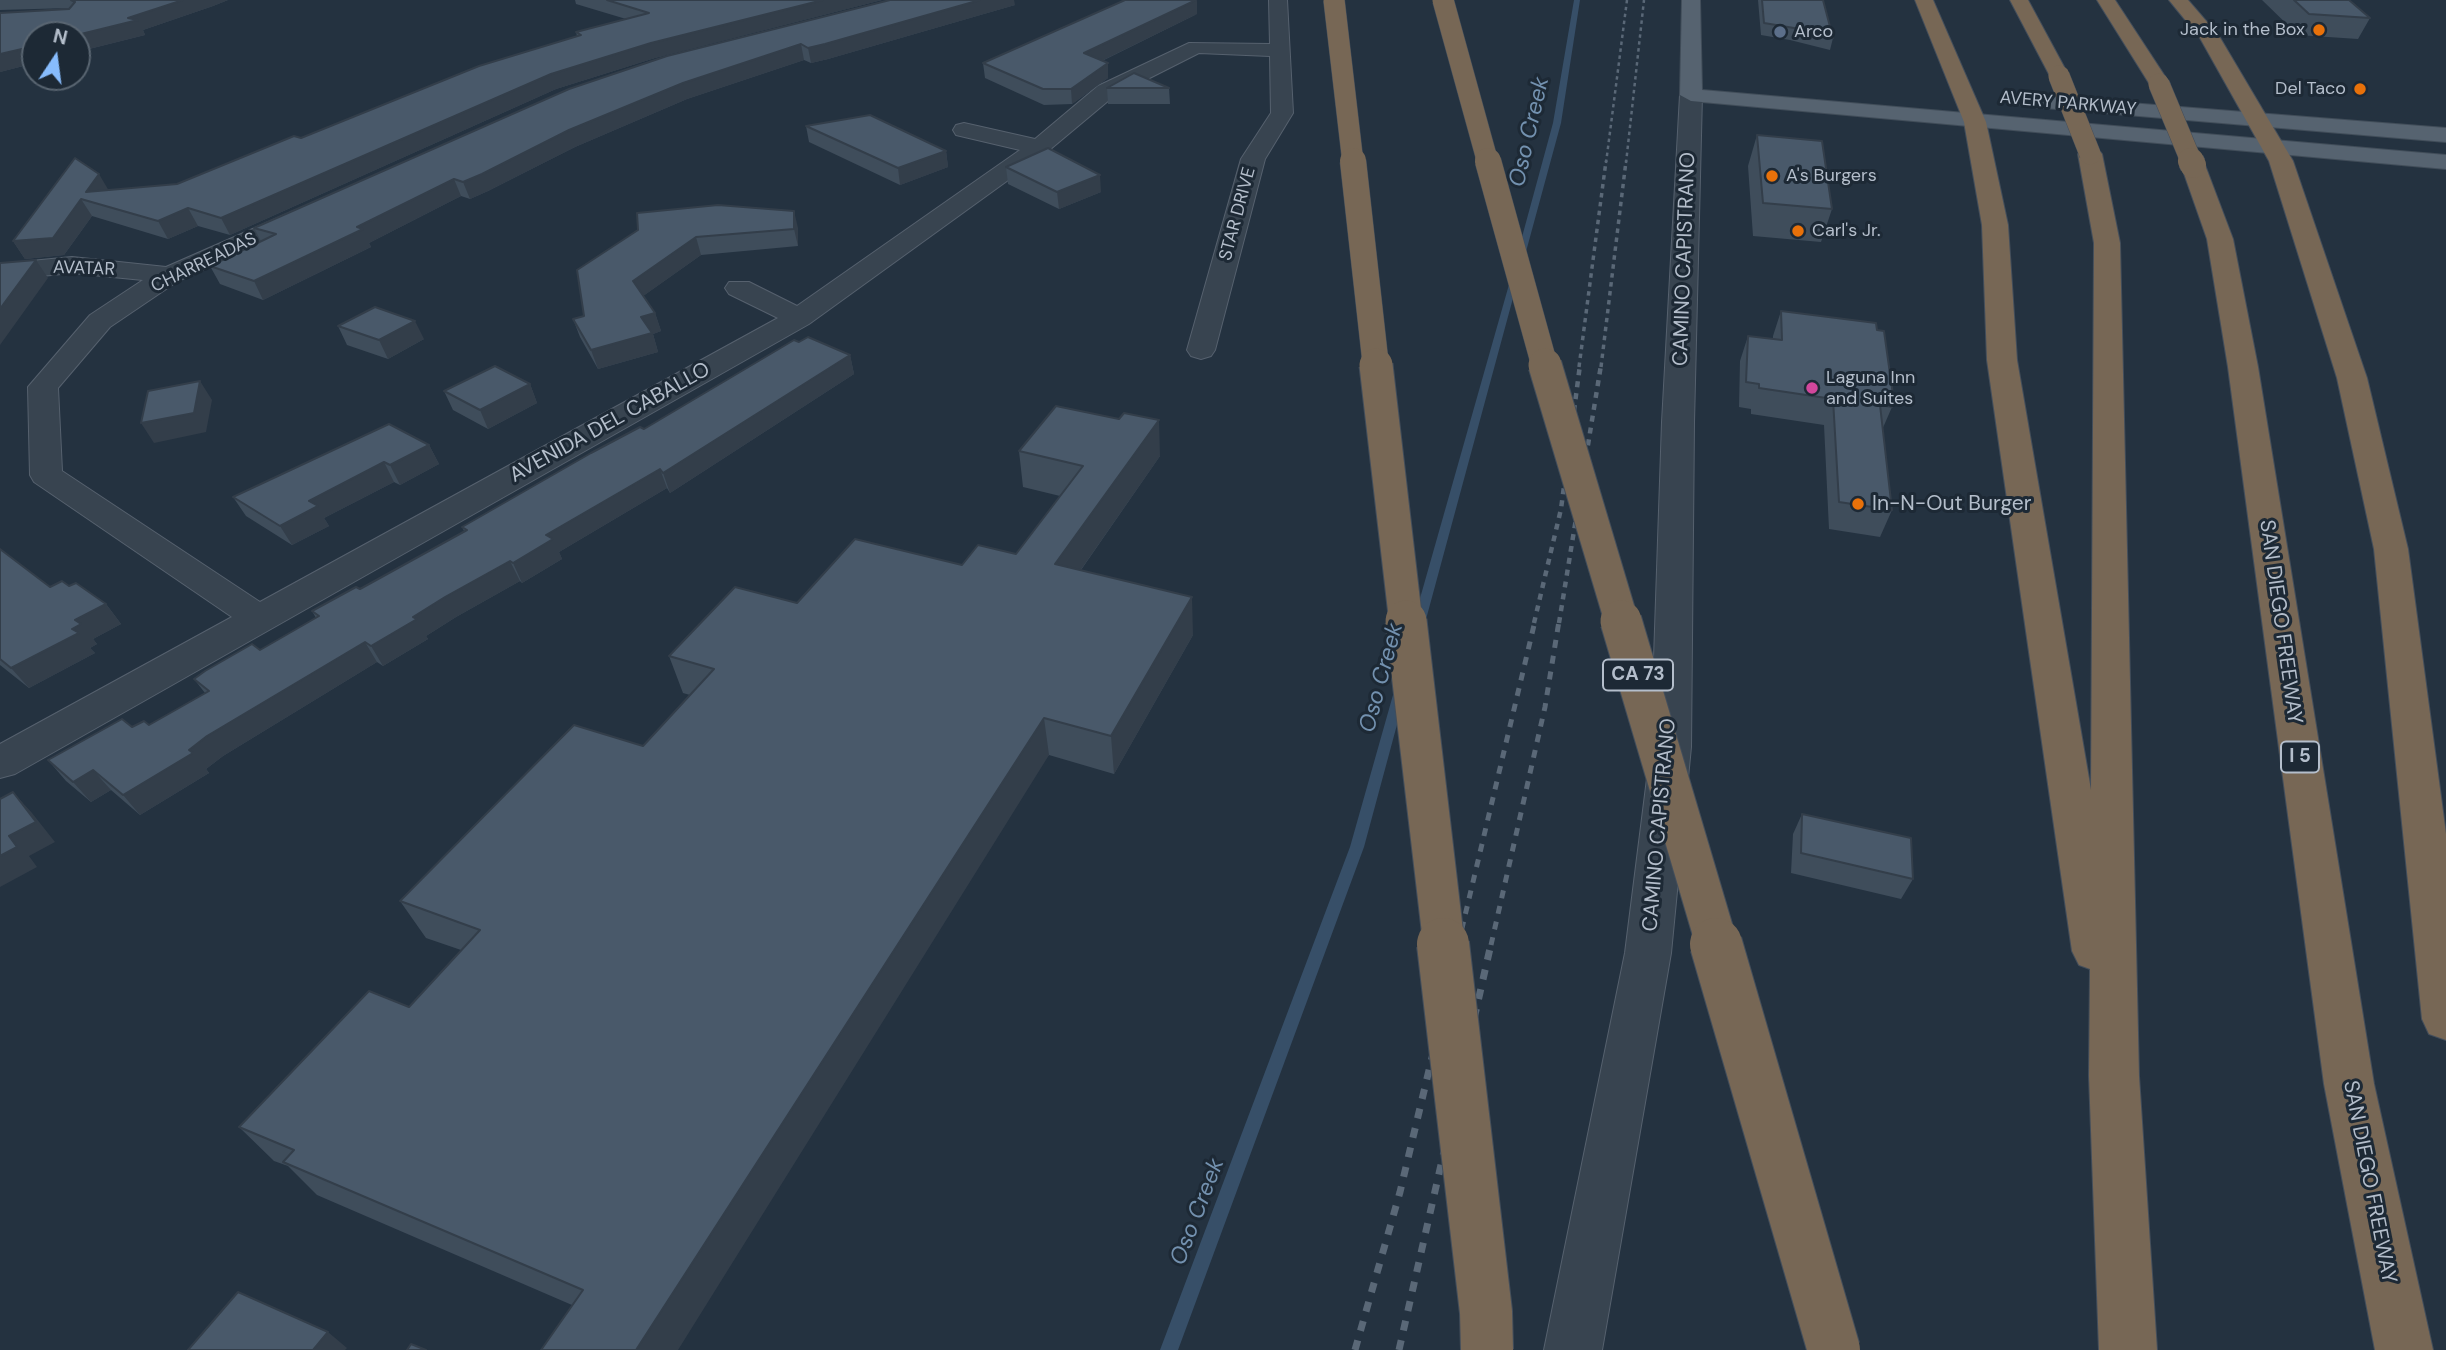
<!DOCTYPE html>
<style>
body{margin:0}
#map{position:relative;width:2446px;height:1350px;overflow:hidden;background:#243240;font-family:"DM Sans",sans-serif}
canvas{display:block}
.north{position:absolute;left:21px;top:21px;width:70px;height:70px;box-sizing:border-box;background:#1d2935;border:2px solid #596571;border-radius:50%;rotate:13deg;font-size:19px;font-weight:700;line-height:28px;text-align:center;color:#b4becb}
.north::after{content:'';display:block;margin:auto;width:24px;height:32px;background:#87bcfd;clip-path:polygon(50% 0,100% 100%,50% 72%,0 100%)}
</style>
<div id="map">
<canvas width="2446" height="1350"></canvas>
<div class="north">N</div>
</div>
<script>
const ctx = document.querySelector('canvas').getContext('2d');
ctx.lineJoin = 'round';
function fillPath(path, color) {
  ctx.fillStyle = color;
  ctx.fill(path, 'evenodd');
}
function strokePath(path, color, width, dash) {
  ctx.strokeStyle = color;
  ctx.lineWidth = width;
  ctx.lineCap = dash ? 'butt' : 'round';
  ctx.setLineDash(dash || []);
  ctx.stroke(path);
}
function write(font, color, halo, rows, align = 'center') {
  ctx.font = font + ' "DM Sans",sans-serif';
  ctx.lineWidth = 6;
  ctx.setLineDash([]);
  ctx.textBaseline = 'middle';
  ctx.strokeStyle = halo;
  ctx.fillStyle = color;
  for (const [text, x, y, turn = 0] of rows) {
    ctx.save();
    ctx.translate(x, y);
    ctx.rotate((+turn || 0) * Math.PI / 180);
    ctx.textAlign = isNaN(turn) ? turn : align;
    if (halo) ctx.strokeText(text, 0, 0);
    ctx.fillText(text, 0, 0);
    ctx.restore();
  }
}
fillPath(new Path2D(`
 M1574,0h6l-19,123 -37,136 -4,3 -4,-3 37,-136z
 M1512,274l7,2 -94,347 -6,4 -6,-4z
 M1399,691l6,4 -41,152 -186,503h-18l190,-503 43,-152z`), '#374f68');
const minor = new Path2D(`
 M1269,0h18l6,113 -28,46 -50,191 -4,6 -10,3 -10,-3 -4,-6 54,-191 30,-46 -1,-57 -71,-3 -85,43 -67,56 -238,172 -794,450 -15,4v-34l232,-127 -198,-135 -4,-7 -2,-88 62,-72 53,-35 -71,-7 -72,7v-16l72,-7 94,10 130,-57h18l3,5 -3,5 -136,61 -68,46 -52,61 4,83 198,131 518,-284 -49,-24 -4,-6 4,-6h20l48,24 223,-156 -64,-15 -3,-5 3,-5 8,-2 71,16 63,-53 91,-43 81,1z
 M1691,89l11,6 -8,327 -3,325 -20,206 -69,397h-58l81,-397 26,-206 11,-325 18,-327z`);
const major = new Path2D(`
 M1682,0h18l2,90 744,65v14l-755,-68 -11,-6z
 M2029,95l417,33v14l-425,-36 -3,-5z`);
const highway = new Path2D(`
 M1915,0h18l53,122 22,103 9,135 74,430 3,-547 -16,-89 4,-5h16l4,5 18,89 19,833 18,274h-58l-10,-274 1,-107 -11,-4 -7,-14 -85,-591 -5,-135 -18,-103z
 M2010,0h18l41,76 -3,4h-14z
 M2097,0h18l55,84 -4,4h-14z
 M2169,0h19l31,36 74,125 74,217 41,171 38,285v206l-17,-6 -7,-15 -48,-470 -37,-171 -68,-217 -69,-123z
 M2193,158l8,2 4,5 28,74 25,128 116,717 59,266h-58l-51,-266 -96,-717 -21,-128 -26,-74 4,-5z`);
strokePath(minor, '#56616e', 2);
strokePath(major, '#414d59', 2);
strokePath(highway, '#434e5b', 2);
fillPath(minor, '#384450');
fillPath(major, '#566370');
fillPath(highway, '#776755');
strokePath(new Path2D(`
 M1606,163l21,-163
 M1626,163l18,-163`), '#5a6877', 2.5, [3.5, 3.5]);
strokePath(new Path2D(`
 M1579,367l27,-206
 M1601,367l25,-206`), '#5a6877', 3.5, [4.5, 4.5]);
strokePath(new Path2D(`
 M1534,623l27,-114 19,-144
 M1559,623l42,-258`), '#5a6877', 4.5, [6, 6]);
strokePath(new Path2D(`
 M1458,945l77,-324
 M1491,945l54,-238 14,-86`), '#5a6877', 5, [8, 8]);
strokePath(new Path2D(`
 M1355,1350l45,-158 59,-248
 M1399,1350l92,-406`), '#5a6877', 7, [10, 10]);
const highwayBridgeFar4 = new Path2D(`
 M1334,0l19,163
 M1443,0l45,163
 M2059,76l31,78
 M2159,84l33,79`);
const highwayBridgeFar3 = new Path2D(`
 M1353,161l23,206
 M1488,161l57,206
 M2191,161l2,4`);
const highwayBridgeFar2 = new Path2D(`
 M1376,365l30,258
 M1545,365l77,258`);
const highwayBridgeFar1 = new Path2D(`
 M1406,621l38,324
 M1621,621l96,324`);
const highwayBridge = new Path2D(`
 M1443,944l43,368 1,38
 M1716,944l118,406`);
strokePath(highwayBridgeFar4, '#434e5b', 22, []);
strokePath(highwayBridgeFar3, '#434e5b', 27, []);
strokePath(highwayBridgeFar2, '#434e5b', 35, []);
strokePath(highwayBridgeFar1, '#434e5b', 43, []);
strokePath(highwayBridge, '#434e5b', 54, []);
strokePath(highwayBridgeFar4, '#776755', 21);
strokePath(highwayBridgeFar3, '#776755', 26);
strokePath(highwayBridgeFar2, '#776755', 33);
strokePath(highwayBridgeFar1, '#776755', 41);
strokePath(highwayBridge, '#776755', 52);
fillPath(new Path2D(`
 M0,0h228l-15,6 -70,24 2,5 -68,17v-17h-42v28l-35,9v-59l70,-5 -70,2z
 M575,0h307l-227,58 -99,31 -326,146 -32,-9 -30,13 -76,-23 -28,39 -39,4 -12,-18 62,-83 33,32 69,-6 400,-148 -1,-4 50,-13 -50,-15z
 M889,0l126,5 -187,54 -17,4 -7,-3 -117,39 -112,48 -87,44 -18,8 -9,-3 -92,47 2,4 -108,53 -43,-16 -10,-18 51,-25 -7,-13z
 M1758,0h65l10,38 -3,12 -40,-10 -29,-5z
 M2262,0h87l21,18 -12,21 -60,-4z
 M1197,14l-95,47 6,17 -36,26 -28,1 -59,-27 -2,-15z
 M1107,88h62l1,16h-62z
 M806,126l140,25 2,16 -48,18 -91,-43z
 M1757,135l75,74 -11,33 -68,-6 -5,-70z
 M1006,167l95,25 -42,17 -51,-25z
 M798,228v18l-97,9 -58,41 12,17 6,18 -8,3 5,18 -60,17 -18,-32 -7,-18 11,-3 54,-86z
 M1781,311l112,84 -2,6 1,6 -10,23 10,80 -12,27 -51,-8 -5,-104 -73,-11v-5l-12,-2 1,-46 8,-25 25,3v-3z
 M338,326l86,13 -36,20 -41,-14z
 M799,342l51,13 4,19 -184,119 -3,-5 -108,64 3,7 -40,24 -2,-2 -64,36 -30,19 2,3 -45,27 -6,-4 -154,94 -17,13 3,4 -69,42 -29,-25 -20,12 -25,-21 -18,-21 84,-33 17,-2 56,-32 -11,-14 66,-29 56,-32 -4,-7 48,-22 104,-58 -2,-4 182,-98z
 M530,384l7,19 -49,26 -35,-19 -9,-19z
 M429,445l10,19 -39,21 -6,-3 -70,36 5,8 -37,19 -46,-29 -13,-19z
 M1019,451l141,5 -79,114 112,65 -79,139 -65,-19 -477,550 -255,-110 -29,-29 -14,-5 -35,-34 170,-120 52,-57 -35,-12 -26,-37 243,-155 47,-51 -7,-2 -14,-37 128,-53 219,-49 44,-58 -37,-9z
 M0,549l50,38 19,-1 37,18 15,20 -28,15 4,5 -7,4 5,5 -66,35 -29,-23z
 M1802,814l111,65 -12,20 -110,-26 2,-39z`), '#3f4d5b');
fillPath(new Path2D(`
 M183,0h45l-15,6 -70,24 2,5 -68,17v-17z
 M823,0h59l-227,58 -99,31 -326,146 -9,-17 330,-144 100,-31z
 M980,0h34l1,5 -187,54 -17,4 -3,-15z
 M1197,0v14l-112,55 -1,-16z
 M801,44l3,16 -117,39 -112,48 -87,44 -18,8 -7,-17 106,-52 114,-47z
 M35,46v17l-35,9v-18z
 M1108,63v15l-36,26 -1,-15z
 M946,151l2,16 -48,18 -2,-17z
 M99,174l10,17 -23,1z
 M1100,175l1,17 -42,17 -2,-17z
 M454,179l7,17 -92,47 2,4 -108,53 -9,-19 103,-54z
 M81,199l11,17 -28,39 -39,4 -12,-18z
 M188,208l10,18 -30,13 -10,-18z
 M794,211l4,17v18l-4,-17z
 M696,237l5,18 -62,44 -6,-18z
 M36,260l12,18 -48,67v-36z
 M655,313l6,18 -8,3 5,18 -60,17 -7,-19 50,-33z
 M415,321l9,18 -36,20 -9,-19z
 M850,355l4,19 -184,119 -7,-20z
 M200,381l12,19 -6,32 -52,11 -13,-20z
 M530,384l7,19 -49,26 -8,-19z
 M1159,420l1,36 -101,145 -4,-37z
 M429,445l10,19 -39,21 -10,-20z
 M384,462l10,20 -70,36 5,8 -37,19 -12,-19 29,-25z
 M660,469l7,19 -108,64 3,7 -40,24 -9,-20 33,-28z
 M510,561l10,20 -64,36 -30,19 2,3 -45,27 -12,-20 42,-29 32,-20z
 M1192,597l1,38 -79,139 -3,-38z
 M106,604l15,20 -28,15 4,5 -7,4 5,5 -66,35 -18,-20 61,-39 3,-9z
 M365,642l12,20 -154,94 -17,13 3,4 -69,42 -17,-20 84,-59z
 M1044,718l5,37 -371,595h-42z
 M93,770l18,20 -20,12 -18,-20z
 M13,792l19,21 23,29 -26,14 8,11 -37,20v-31l9,-20z
 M328,1332l19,16 -2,2h-32z`), '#333e4a');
const building = new Path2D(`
 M71,0h112l-55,18 10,2 -61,15h-42v11l-35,8v-41l69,-4 6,-7z
 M607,0h216l-172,43 -100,31 -330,144 -33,-10 -30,13 -77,-22 -28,39 -40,3 62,-83 24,16 -13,18 91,-8 117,-48 7,2 178,-72 102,-31 -5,-3 73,-19z
 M890,0h90l-155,44 -17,4 -7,-4 -118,39 -114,47 -87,44 -19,8 -9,-3 -97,48 6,2 -109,52 -44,-15 66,-32 -22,-6 315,-139 98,-33z
 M1125,0h71l-112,53 24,10 -37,26h-28l-60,-26z
 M1762,0h61l10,38 -39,-10 -30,-5z
 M2294,0h55l21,18 -61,-4z
 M1134,73l35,15h-62z
 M870,115l76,36 -48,17 -92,-42z
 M1757,135l65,6 10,68 -69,-6z
 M1048,148l52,27 -43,17 -51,-25z
 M718,205l76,6v18l-98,8 -63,44 22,32 -14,4 11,16 -61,17 -18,-31 11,-3 -7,-46 61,-40 -1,-17z
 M36,260l-36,49v-46z
 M375,307l40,14 -36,19 -41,-14z
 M1781,311l95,12 1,7 7,1 9,64h-3l2,12 -12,-2 12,105 -53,-8 -6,-103 -74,-11v-4l-13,-2 2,-46 34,4z
 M808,337l42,18 -187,118 -3,-4 -114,66 7,4 -40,24 -3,-2 -65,36 -32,20 4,2 -46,27 -6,-4 -158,94 -18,14 4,3 -70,42 -30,-25 -20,12 -25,-22 74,-41 10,8 12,-6 5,4 60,-34 -15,-12 11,-8 47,-27 8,6 59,-34 -7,-5 44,-24 4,2 107,-59 -5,-3 129,-74 49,-26 4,2 150,-89 5,2z
 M495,366l35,18 -50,26 -36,-19z
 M200,381l-6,32 -53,10 7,-32z
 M1056,406l63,13 5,-6 35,7 -104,144 137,33 -81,139 -67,-18 -408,632h-95l42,-60 -300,-128 11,-12 -55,-23 130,-136 40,16 71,-77 -80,-29 174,-176 69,21 71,-77 -45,-13 66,-69 62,16 58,-64 107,26 16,-20 38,9 67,-88 -64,-15z
 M389,424l40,21 -39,20 -6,-3 -75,39 9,5 -38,20 -47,-29z
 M0,549l50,38 12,-6 7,5 7,-3 30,21 -31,16 6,4 -9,5 7,4 -68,35 -11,-9z
 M13,792l23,30 -27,14 8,11 -17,9v-57z
 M1802,814l109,24 2,41 -112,-26z
 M238,1292l90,40 -15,18h-125z
 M411,1344l15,6h-19z`);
fillPath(building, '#49596a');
strokePath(building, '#333e4a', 2);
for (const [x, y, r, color] of [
 [2319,30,7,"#e8710a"],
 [1780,32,7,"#5c6f8a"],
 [2360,89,7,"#e8710a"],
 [1772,176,7,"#e8710a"],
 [1798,231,7,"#e8710a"],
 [1812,388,7,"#d1479c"],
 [1858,504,7,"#e8710a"]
]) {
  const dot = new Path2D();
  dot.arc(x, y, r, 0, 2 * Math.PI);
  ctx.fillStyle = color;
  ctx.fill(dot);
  strokePath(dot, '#1d2935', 2.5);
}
write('18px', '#b4becb', '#1d2935', [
 ["Jack in the Box",2305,30,"right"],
 ["Arco",1794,32],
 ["Del Taco",2346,89,"right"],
 ["A's Burgers",1786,176],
 ["Carl's Jr.",1812,231],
 ["Laguna Inn",1826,378],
 ["and Suites",1826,399]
], 'left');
write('18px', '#b4becb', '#1d2935', [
 ["AVERY PARKWAY",2068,104,5],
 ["STAR DRIVE",1238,214,-75],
 ["CHARREADAS",204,263,-26],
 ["AVATAR",84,269,2]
]);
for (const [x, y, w] of [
 [1638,675,70],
 [2300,757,38]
]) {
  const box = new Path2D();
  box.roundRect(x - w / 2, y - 15.5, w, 31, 5);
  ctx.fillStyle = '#1d2935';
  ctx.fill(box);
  strokePath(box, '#b4becb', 2);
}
write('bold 19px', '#b4becb', null, [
 ["CA 73",1638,675],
 ["I 5",2300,757]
]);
write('21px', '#b4becb', '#1d2935', [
 ["CAMINO CAPISTRANO",1685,259,-88],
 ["AVENIDA DEL CABALLO",610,423,-29],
 ["SAN DIEGO FREEWAY",2280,622,82],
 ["CAMINO CAPISTRANO",1660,825,-85],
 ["SAN DIEGO FREEWAY",2369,1182,79]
]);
write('21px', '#b4becb', '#1d2935', [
 ["In-N-Out Burger",1872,504]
], 'left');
write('italic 23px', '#7391af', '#1d2935', [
 ["Oso Creek",1530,132,-77],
 ["Oso Creek",1382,678,-75],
 ["Oso Creek",1198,1212,-69]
]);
</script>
